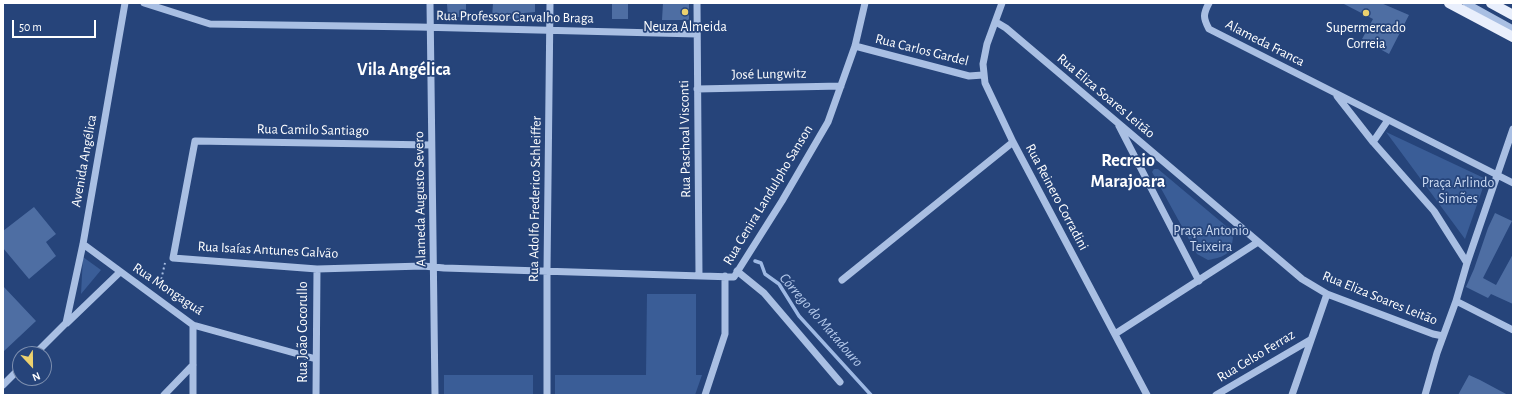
<!DOCTYPE html>
<meta charset="utf-8">
<style>
body{margin:0}
#map{position:relative;width:1516px;height:398px;overflow:hidden;background:#26447a;font-family:"Alegreya Sans",sans-serif}
canvas{display:block}
.frame{position:absolute;inset:0;border:4px solid #fff;pointer-events:none}
.north{position:absolute;left:12px;top:346px;width:40px;height:40px;box-sizing:border-box;background:#26447a;border:1px solid #7d8faf;border-radius:50%;rotate:158deg;font-size:11px;font-weight:700;line-height:16px;text-align:center;color:#fff}
.north::after{content:'';display:block;margin:auto;width:14px;height:18px;background:#ecd16e;clip-path:polygon(50% 0,100% 100%,50% 72%,0 100%)}
.scale{position:absolute;left:12px;top:20px;width:84px;height:18px;box-sizing:border-box;border:2px solid #fff;border-top:0;padding-left:5px;font-size:12px;line-height:14px;white-space:nowrap;color:#fff;-webkit-text-stroke:3px #26447a;paint-order:stroke}
</style>
<div id="map">
<canvas width="1516" height="398"></canvas>
<div class="frame"></div>
<div class="north">N</div>
<div class="scale">50 m</div>
</div>
<script>
const ctx = document.querySelector('canvas').getContext('2d');
ctx.lineJoin = 'round';
function fillPath(path, color) {
  ctx.fillStyle = color;
  ctx.fill(path, 'evenodd');
}
function strokePath(path, color, width, dash) {
  ctx.strokeStyle = color;
  ctx.lineWidth = width;
  ctx.lineCap = dash ? 'butt' : 'round';
  ctx.setLineDash(dash || []);
  ctx.stroke(path);
}
function write(font, color, halo, rows, align = 'center') {
  ctx.font = font + ' "Alegreya Sans",sans-serif';
  ctx.lineWidth = 3.5;
  ctx.setLineDash([]);
  ctx.textBaseline = 'middle';
  ctx.strokeStyle = halo;
  ctx.fillStyle = color;
  for (const [text, x, y, turn = 0] of rows) {
    ctx.save();
    ctx.translate(x, y);
    ctx.rotate((+turn || 0) * Math.PI / 180);
    ctx.textAlign = isNaN(turn) ? turn : align;
    if (halo) ctx.strokeText(text, 0, 0);
    ctx.fillText(text, 0, 0);
    ctx.restore();
  }
}
fillPath(new Path2D(`
 M1386,132l100,47 -21,60z
 M1154,169h4l68,57 7,10c-1,18 -8,21 -25,24l-11,-6 -45,-82z
 M83,257l18,13 -20,24z
 M647,294h49v81h6l-7,20h-140v-20h91z
 M444,375h89v20h-89z`), '#3a5d97');
strokePath(new Path2D(`
 M755,261l6,2 4,11 14,10 20,32 72,79`), '#9eb9e4', 3.5);
fillPath(new Path2D(`
 M466,3v14h-18l-1,-13z
 M493,3h42v9l-11,1v6l-32,-1z
 M612,3h16v16h-16z
 M663,3h26v17h-27z
 M1342,3h39l28,12 -20,39 -27,-15 11,-20z
 M34,207l22,27 -10,8 10,14 -27,23 -26,-31v-17z
 M1495,213l17,8 -29,57 13,7 17,-31v50l-22,-10 -3,4 -22,-11 8,-18 14,-41z
 M3,286l33,35 -33,31z
 M1469,375l11,5 28,15h-50z`), '#4e6ea3');
strokePath(new Path2D(`
 M159,289l6,-26`), '#a9bfe3', 2, [2, 3]);
strokePath(new Path2D(`
 M144,3l66,21 208,3 279,7
 M430,3c1,131 4,261 5,392
 M697,3l2,273
 M1002,3l-15,41 -4,20 2,19 28,59 134,253
 M1209,3c-6,11 -6,15 0,26l304,154
 M1466,3l47,26
 M996,22l10,6 296,251 25,15 106,40 10,2
 M855,46l114,30 14,-1
 M697,89l144,-3
 M1337,96l36,46 61,69 33,52
 M1119,126l80,155
 M1373,142l15,-22
 M431,145l-236,-4 -22,117 144,11 106,-3 21,2 290,9 48,-76 46,-79 27,-76 10,-43
 M83,244l110,81 123,34
 M737,271l27,22 76,89
 M842,280l171,-138
 M1456,301l57,29
 M67,323l53,-51
 M193,325v70
 M1115,334l143,-92
 M35,354l31,-31 17,-79 42,-241
 M3,385l17,-17
 M164,395l29,-30
 M316,395l1,-126
 M547,395v-125l3,-267
 M705,395l20,-61v-58
 M1216,395l94,-55
 M1292,395l35,-101
 M1425,395l12,-42 19,-52 11,-38 46,-134`), '#a9bfe3', 7);
strokePath(new Path2D(`
 M1449,3l64,34
 M1491,3l22,12`), '#e9effc', 10);
for (const [x, y, r, color] of [
 [685,12,4,"#ecd16e"],
 [1366,13,4,"#ecd16e"]
]) {
  const dot = new Path2D();
  dot.arc(x, y, r, 0, 2 * Math.PI);
  ctx.fillStyle = color;
  ctx.fill(dot);
  strokePath(dot, '#26447a', 1.5);
}
write('14px', '#fff', '#26447a', [
 ["Rua Professor Carvalho Braga",515,17,1],
 ["Alameda Franca",1265,43,27],
 ["Rua Carlos Gardel",922,50,14],
 ["José Lungwitz",769,74,-1],
 ["Rua Eliza Soares Leitão",1106,96,40],
 ["Rua Camilo Santiago",313,130,1],
 ["Rua Paschoal Visconti",685,139,-91],
 ["Avenida Angélica",84,161,-80],
 ["Rua Cenira Landulpho Sanson",768,195,-59],
 ["Rua Reinero Corradini",1057,197,62],
 ["Alameda Augusto Severo",420,199,-91],
 ["Rua Adolfo Frederico Schleiffer",535,199,-89],
 ["Rua Isaías Antunes Galvão",268,250,3],
 ["Rua Mongaguá",168,289,34],
 ["Rua Eliza Soares Leitão",1380,298,22],
 ["Rua João Cocorullo",303,332,-90],
 ["Rua Celso Ferraz",1256,356,-31]
]);
write('14px', '#fff', '#26447a', [
 ["Neuza Almeida",685,27],
 ["Supermercado",1366,28],
 ["Correia",1366,44]
]);
write('14px', '#cbdaf3', '#26447a', [
 ["Praça Arlindo",1458,183],
 ["Simões",1458,199],
 ["Praça Antonio",1211,231],
 ["Teixeira",1211,247]
]);
write('italic 15px', '#b4c9eb', '#26447a', [
 ["Córrego do Matadouro",821,320,49]
]);
write('bold 18px', '#fff', '#26447a', [
 ["Vila Angélica",404,70],
 ["Recreio",1128,161],
 ["Marajoara",1128,182]
]);
</script>
